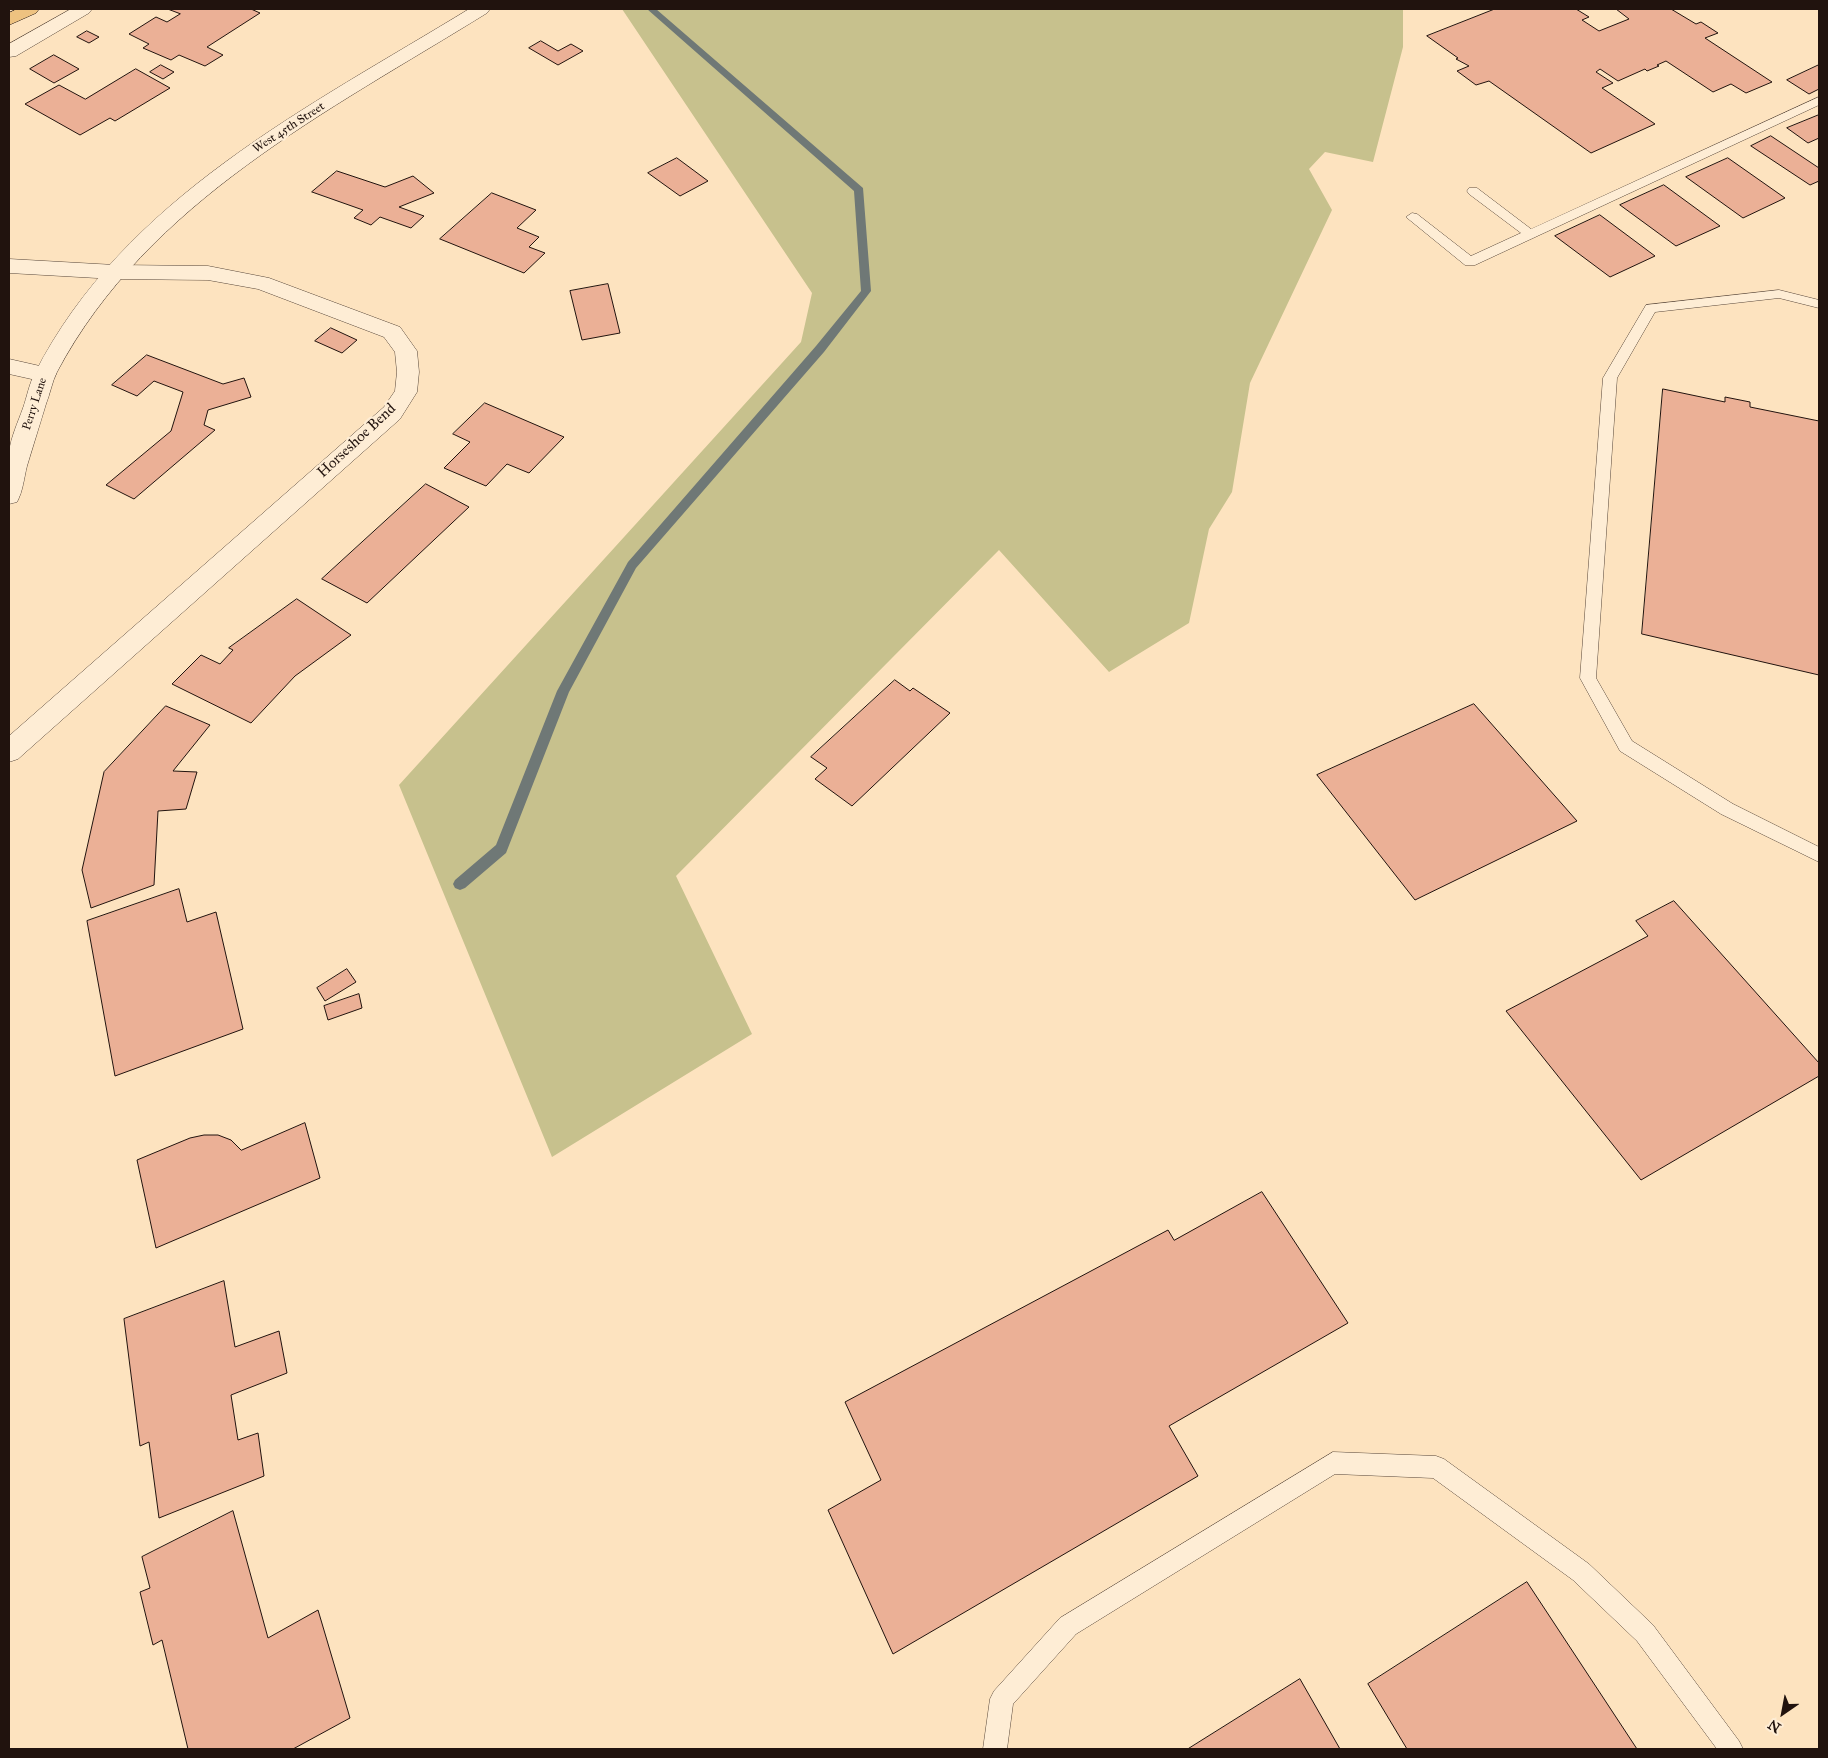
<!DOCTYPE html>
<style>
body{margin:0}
#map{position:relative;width:1828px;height:1758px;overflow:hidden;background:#fde3bf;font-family:"IM FELL Great Primer",serif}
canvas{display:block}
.frame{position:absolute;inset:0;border:10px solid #21130e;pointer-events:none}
.north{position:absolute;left:1758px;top:1688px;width:50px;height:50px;-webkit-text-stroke:4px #feedd5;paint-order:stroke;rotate:213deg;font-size:14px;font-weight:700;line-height:20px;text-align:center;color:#21130e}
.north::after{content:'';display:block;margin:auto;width:18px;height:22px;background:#21130e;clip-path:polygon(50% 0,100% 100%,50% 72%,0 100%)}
</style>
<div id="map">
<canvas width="1828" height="1758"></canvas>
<div class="frame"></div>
<div class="north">N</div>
</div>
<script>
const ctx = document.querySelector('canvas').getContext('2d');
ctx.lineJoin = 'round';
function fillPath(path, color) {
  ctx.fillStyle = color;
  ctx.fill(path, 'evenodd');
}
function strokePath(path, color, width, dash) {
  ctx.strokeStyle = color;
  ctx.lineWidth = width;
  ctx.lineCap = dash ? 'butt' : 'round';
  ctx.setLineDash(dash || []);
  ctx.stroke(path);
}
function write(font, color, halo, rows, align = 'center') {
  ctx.font = font + ' "IM FELL Great Primer",serif';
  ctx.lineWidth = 4.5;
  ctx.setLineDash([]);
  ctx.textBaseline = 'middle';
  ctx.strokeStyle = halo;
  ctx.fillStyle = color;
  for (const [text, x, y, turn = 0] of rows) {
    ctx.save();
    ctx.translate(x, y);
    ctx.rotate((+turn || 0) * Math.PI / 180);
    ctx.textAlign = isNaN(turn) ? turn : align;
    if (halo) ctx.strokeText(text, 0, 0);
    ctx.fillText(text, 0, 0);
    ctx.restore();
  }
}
fillPath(new Path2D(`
 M622,9h781v38l-30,115 -48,-10 -16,17 23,41 -82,173 -18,109 -23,37 -20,94 -80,49 -110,-122 -323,326 76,158 -200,123 -153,-372 402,-443 11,-49z`), '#c7c18d');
fillPath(new Path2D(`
 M647,9h9l207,179 8,103 -47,61 -188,216 -67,124 -63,161 -41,35 -5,2 -5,-2 -2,-4 2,-4 41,-35 61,-154 71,-129 188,-216 45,-55 -7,-100z`), '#6f7876');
const building = new Path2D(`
 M168,9h83l9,4 -53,34 16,8 -18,11 -26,-11 -8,5 -28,-12 6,-4 -20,-10 27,-17 11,5 13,-8z
 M1495,9h81l13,8 -7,3 17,11 30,-12 -13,-10h55l25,15 5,-2 17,11 -13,5 67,44 -26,11 -15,-9 -18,8 -47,-31 -9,4 2,1 -12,5 -2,-2 -27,12 -18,-12 -4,3 17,11 -11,5 53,36 -64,29 -102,-72 -13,4 -19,-14 12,-5 -13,-7 2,-1 -31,-22z
 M87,31l12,6 -10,6 -12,-6z
 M541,41l17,10 13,-7 12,7 -25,14 -29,-17z
 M54,55l25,14 -25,14 -24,-14z
 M161,65l13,7 -11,7 -13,-7z
 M1819,65v24l-10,5 -22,-14z
 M136,69l34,19 -55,33 -5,-3 -30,17 -55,-31 34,-19 26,14z
 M1819,115v23l-11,5 -21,-15z
 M1771,136l48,32v13l-9,4 -59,-39z
 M677,158l31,23 -28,15 -32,-23z
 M1728,158l57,40 -42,20 -57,-41z
 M337,171l48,16 28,-11 21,17 -35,14 25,9 -13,12 -31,-11 -9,8 -17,-7 9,-8 -51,-18z
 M1664,185l56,41 -44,20 -56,-41z
 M492,193l44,17 -19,18 22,9 -10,10 16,6 -21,20 -84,-34z
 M1600,215l55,41 -45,21 -55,-41z
 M608,284l12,49 -38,7 -12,-49z
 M331,328l26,12 -15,13 -27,-12z
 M147,355l76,29 21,-6 7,19 -43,13 -4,15 11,5 -81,69 -28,-14 65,-54 12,-39 -29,-11 -17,15 -25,-11z
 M1663,389l62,13v-5l25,5v5l69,14v254l-177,-41z
 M485,403l79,34 -35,36 -22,-9 -21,22 -42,-18 26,-26 -17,-8z
 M426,484l43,23 -102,96 -45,-24z
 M297,599l54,36 -56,41 -44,47 -79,-39 29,-29 19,9 13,-14 -4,-2z
 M895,680l15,11 3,-3 37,25 -98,93 -37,-27 12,-11 -16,-11z
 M1474,704l103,117 -162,79 -98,-125z
 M166,706l44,19 -37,46 24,1 -11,37 -28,2 -4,74 -63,23 -9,-38 22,-98z
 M179,889l8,33 29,-10 27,117 -128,47 -28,-155z
 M1674,901l145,162v13l-178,104 -135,-169 142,-75 -12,-15z
 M347,969l9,13 -31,19 -8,-13z
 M359,994l3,14 -34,12 -4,-14z
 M305,1123l15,55 -164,70 -19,-88 53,-22 14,-3h14l13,5 10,10z
 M1262,1192l86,131 -179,103 29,50 -305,178 -65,-144 53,-30 -36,-78 323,-172 6,10z
 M224,1281l11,66 44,-16 8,42 -56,22 7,45 20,-7 6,43 -105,42 -10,-76 -9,4 -16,-127z
 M233,1511l35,127 50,-28 32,108 -57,31h-105l-26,-109 -9,5 -13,-53 10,-4 -8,-31z
 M1527,1582l110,167h-230l-39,-65z
 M1300,1679l40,70h-152z`);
fillPath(building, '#ebb096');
strokePath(building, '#21130e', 1);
const service = new Path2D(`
 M1819,97v8l-344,160h-10l-59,-48 6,-4 5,1 54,42 50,-23 -52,-39 -2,-3 2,-3h8l54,41z
 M1779,290l40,10v8l-40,-10 -124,14 -38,66 -21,300 36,63 101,63 86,43v15l-98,-48 -101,-63 -40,-73 23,-300 43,-73z
 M1333,1452l103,4 8,3 145,105 64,61 86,116 4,8h-26l-80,-108 -64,-61 -140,-102 -98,-4 -259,160 -63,70 -6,45h-24l7,-50 4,-8 66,-73z`);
const minor = new Path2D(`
 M71,9h21l-3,4 -73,43 -7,1v-13z
 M9,259l106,6 93,1 61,12 131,49 17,24 2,21 -2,20 -17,27 -382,340 -9,3v-26l375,-329 11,-16 2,-19 -2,-20 -11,-15 -126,-48 -50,-9 -93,-1 -106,-6z
 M9,359l44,10 3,5 -3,5 -8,3 -36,-8z`);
const tertiary = new Path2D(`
 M469,9h21l-3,4c-158,98 -339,188 -430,359 -5,10 -7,22 -11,32 -6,21 -13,41 -19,62 -3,12 -4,25 -10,36l-8,2c0,-17 -3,-36 0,-52 2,-15 9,-30 14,-44 4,-11 6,-24 12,-35 89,-175 274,-266 434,-364z`);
const motorway = new Path2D(`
 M17,9h22l-3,4 -27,12v-12z`);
strokePath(service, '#58473a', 1);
strokePath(minor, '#58473a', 1);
strokePath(tertiary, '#58473a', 1);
strokePath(motorway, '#21130e', 1);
fillPath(service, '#feedd5');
fillPath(minor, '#feedd5');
fillPath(tertiary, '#feedd5');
fillPath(motorway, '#eec280');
write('12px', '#21130e', '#feedd5', [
 ["West 45th Street",289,128,-33],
 ["Perry Lane",35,404,-72]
]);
write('15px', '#21130e', '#feedd5', [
 ["Horseshoe Bend",357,441,-43]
]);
</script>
